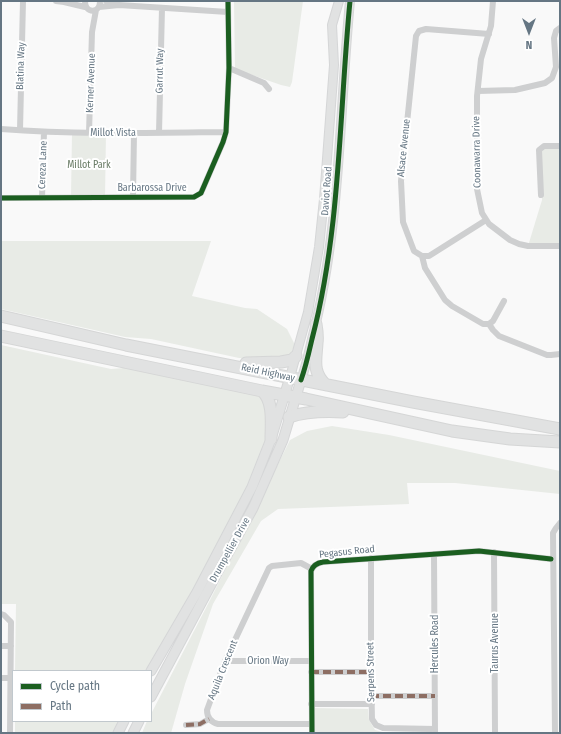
<!DOCTYPE html>
<style>
body{margin:0}
#map{position:relative;width:561px;height:734px;overflow:hidden;background:#f9f9f9;font-family:"Fira Sans Condensed",sans-serif}
canvas{display:block}
.frame{position:absolute;inset:0;border:2px solid #657683;pointer-events:none}
.legend{position:absolute;left:12px;top:670px;width:140px;height:52px;box-sizing:border-box;background:#fff;border:1px solid #c1c8cd;margin:0;padding:5px 7px;list-style:none;font-size:12px;color:#657683}
.legend li{display:flex;align-items:center;gap:8px;height:20px}
.legend b{width:20px;border:1px solid #c1c8cd}
.north{position:absolute;left:509px;top:12px;width:40px;height:40px;-webkit-text-stroke:3px #fff;paint-order:stroke;rotate:180deg;font-size:11px;font-weight:700;line-height:16px;text-align:center;color:#657683}
.north::after{content:'';display:block;margin:auto;width:14px;height:18px;background:#657683;clip-path:polygon(50% 0,100% 100%,50% 72%,0 100%)}
</style>
<div id="map">
<canvas width="561" height="734"></canvas>
<div class="frame"></div>
<ul class="legend">
<li><b style="height:5px;background:#1b5e20"></b>Cycle path</li>
<li><b style="height:5px;background:#8d6e63"></b>Path</li>
</ul>
<div class="north">N</div>
</div>
<script>
const ctx = document.querySelector('canvas').getContext('2d');
ctx.lineJoin = 'round';
function fillPath(path, color) {
  ctx.fillStyle = color;
  ctx.fill(path, 'evenodd');
}
function strokePath(path, color, width, dash) {
  ctx.strokeStyle = color;
  ctx.lineWidth = width;
  ctx.lineCap = dash ? 'butt' : 'round';
  ctx.setLineDash(dash || []);
  ctx.stroke(path);
}
function write(font, color, halo, rows, align = 'center') {
  ctx.font = font + ' "Fira Sans Condensed",sans-serif';
  ctx.lineWidth = 4;
  ctx.setLineDash([]);
  ctx.textBaseline = 'middle';
  ctx.strokeStyle = halo;
  ctx.fillStyle = color;
  for (const [text, x, y, turn = 0] of rows) {
    ctx.save();
    ctx.translate(x, y);
    ctx.rotate((+turn || 0) * Math.PI / 180);
    ctx.textAlign = isNaN(turn) ? turn : align;
    if (halo) ctx.strokeText(text, 0, 0);
    ctx.fillText(text, 0, 0);
    ctx.restore();
  }
}
fillPath(new Path2D(`
 M234,1h69l-11,81 -2,5 -9,-2 -46,-16z
 M72,133h34l-1,65 -34,-1z
 M560,146v100h-32l14,-46 -3,-50z
 M1,241h210l-19,55 53,12 12,1 30,20 8,16 -5,10 -18,4 -33,-1 -88,-19 -26,-2 -124,-28z
 M1,345l110,24 13,-1 107,19 31,4 9,48 -12,31 -108,201h-136l1,-67h-15z
 M332,426l57,9 171,36v23l-105,-11h-48l2,21 -131,5 -17,12 -48,83 -28,80 -14,49h-29l5,-12h4v-7l58,-112 81,-162 17,-9z
 M313,708l55,1 1,11 6,10 7,2 50,-1v2h-118z
 M15,721h109l-6,12h-103z`), '#e8ebe6');
const secondary = new Path2D(`
 M290,377l18,-65 11,-65 5,-48 10,-134 -2,-40 7,-24
 M301,380c5,-14 8,-28 11,-41 29,-111 27,-225 38,-338`);
const primary = new Path2D(`
 M151,671l46,-79 55,-105 19,-48 19,-62
 M151,697l69,-129 33,-60 30,-68 18,-60
 M118,733l6,-12
 M133,733l6,-12`);
const highway = new Path2D(`
 M1,316l125,29 287,57 147,27
 M316,324c1,6 2,13 1,19 -1,17 -5,29 9,42
 M1,336l261,55 44,8 146,32 58,8 50,3
 M246,363l35,-1 11,-2 4,-4
 M262,391c12,10 9,33 9,48
 M289,417c18,-6 36,-6 54,-5`);
strokePath(secondary, '#d5d6d7', 10);
strokePath(primary, '#d5d6d7', 11);
strokePath(highway, '#d5d6d6', 13);
strokePath(new Path2D(`
 M56,1l8,1 21,5
 M85,1c0,13 15,13 15,0
 M106,1l10,3
 M493,1l-2,25 -10,33 -4,37v93l5,24 7,11 21,16 9,4 9,2h32
 M99,7l20,-2 109,7
 M229,68l35,15 5,6
 M478,91l37,-1 30,-7 7,-5 4,-11 -2,-29 2,-7 4,-3
 M1,129c75,6 150,4 225,3
 M20,130l3,-129
 M89,133l3,-101 4,-22
 M159,133l3,-125
 M541,195l-2,-45 5,-4h16
 M133,197l1,-64
 M1,198l193,-1 7,-4 22,-51 3,-10 3,-64 -1,-67
 M42,198l2,-66
 M486,220l-57,36h-7l-8,-5 -11,-29 -2,-41 15,-145 3,-5 7,-2 63,5
 M422,256l3,12 20,32 7,6 31,18h6
 M489,324l4,6 6,6 48,19h4l9,-1
 M489,324l4,-3 11,-20
 M494,552l1,181
 M434,554l1,179
 M371,558v114l1,47 4,6 7,3 52,1
 M1,614l3,1 7,7 -1,111
 M1,646h10
 M225,661h86
 M311,672h60
 M1,678h10
 M371,696h64
 M311,704h61
 M311,724h-93c-8,-2 -11,-7 -11,-14l18,-49 44,-93 3,-2 29,-3 11,6
 M186,725l14,-1 9,-5
 M312,733l-1,-162c2,-6 6,-8 12,-9l156,-11 72,8
 M555,733l-2,-200 3,-5 4,-5`), '#cecfd0', 6);
strokePath(secondary, '#e1e2e2', 8);
strokePath(primary, '#e1e2e2', 9);
strokePath(highway, '#e1e2e2', 11);
strokePath(new Path2D(`
 M311,672h60
 M371,696h64
 M186,725l14,-1 9,-5`), '#8d6e63', 4, [8, 4]);
strokePath(new Path2D(`
 M1,198l193,-1 7,-4 22,-51 3,-10 3,-64 -1,-67
 M301,380c5,-14 8,-28 11,-41 29,-111 27,-225 38,-338
 M312,733l-1,-162c2,-6 6,-8 12,-9l156,-11 72,8`), '#1b5e20', 5);
write('10px', '#657683', '#fff', [
 ["Blatina Way",21,66,-88],
 ["Garrut Way",160,71,-89],
 ["Kerner Avenue",91,83,-88],
 ["Millot Vista",113,133],
 ["Alsace Avenue",404,148,-84],
 ["Coonawarra Drive",477,152,-91],
 ["Cereza Lane",43,165,-88],
 ["Barbarossa Drive",152,188],
 ["Daviot Road",327,191,-86],
 ["Reid Highway",268,373,12],
 ["Drumpellier Drive",230,550,-61],
 ["Pegasus Road",347,552,-6],
 ["Taurus Avenue",495,643,-90],
 ["Hercules Road",435,644,-90],
 ["Orion Way",268,661],
 ["Aquila Crescent",223,670,-68],
 ["Serpens Street",371,672,-91]
]);
write('10px', '#687a64', '#fff', [
 ["Millot Park",89,165]
]);
</script>
